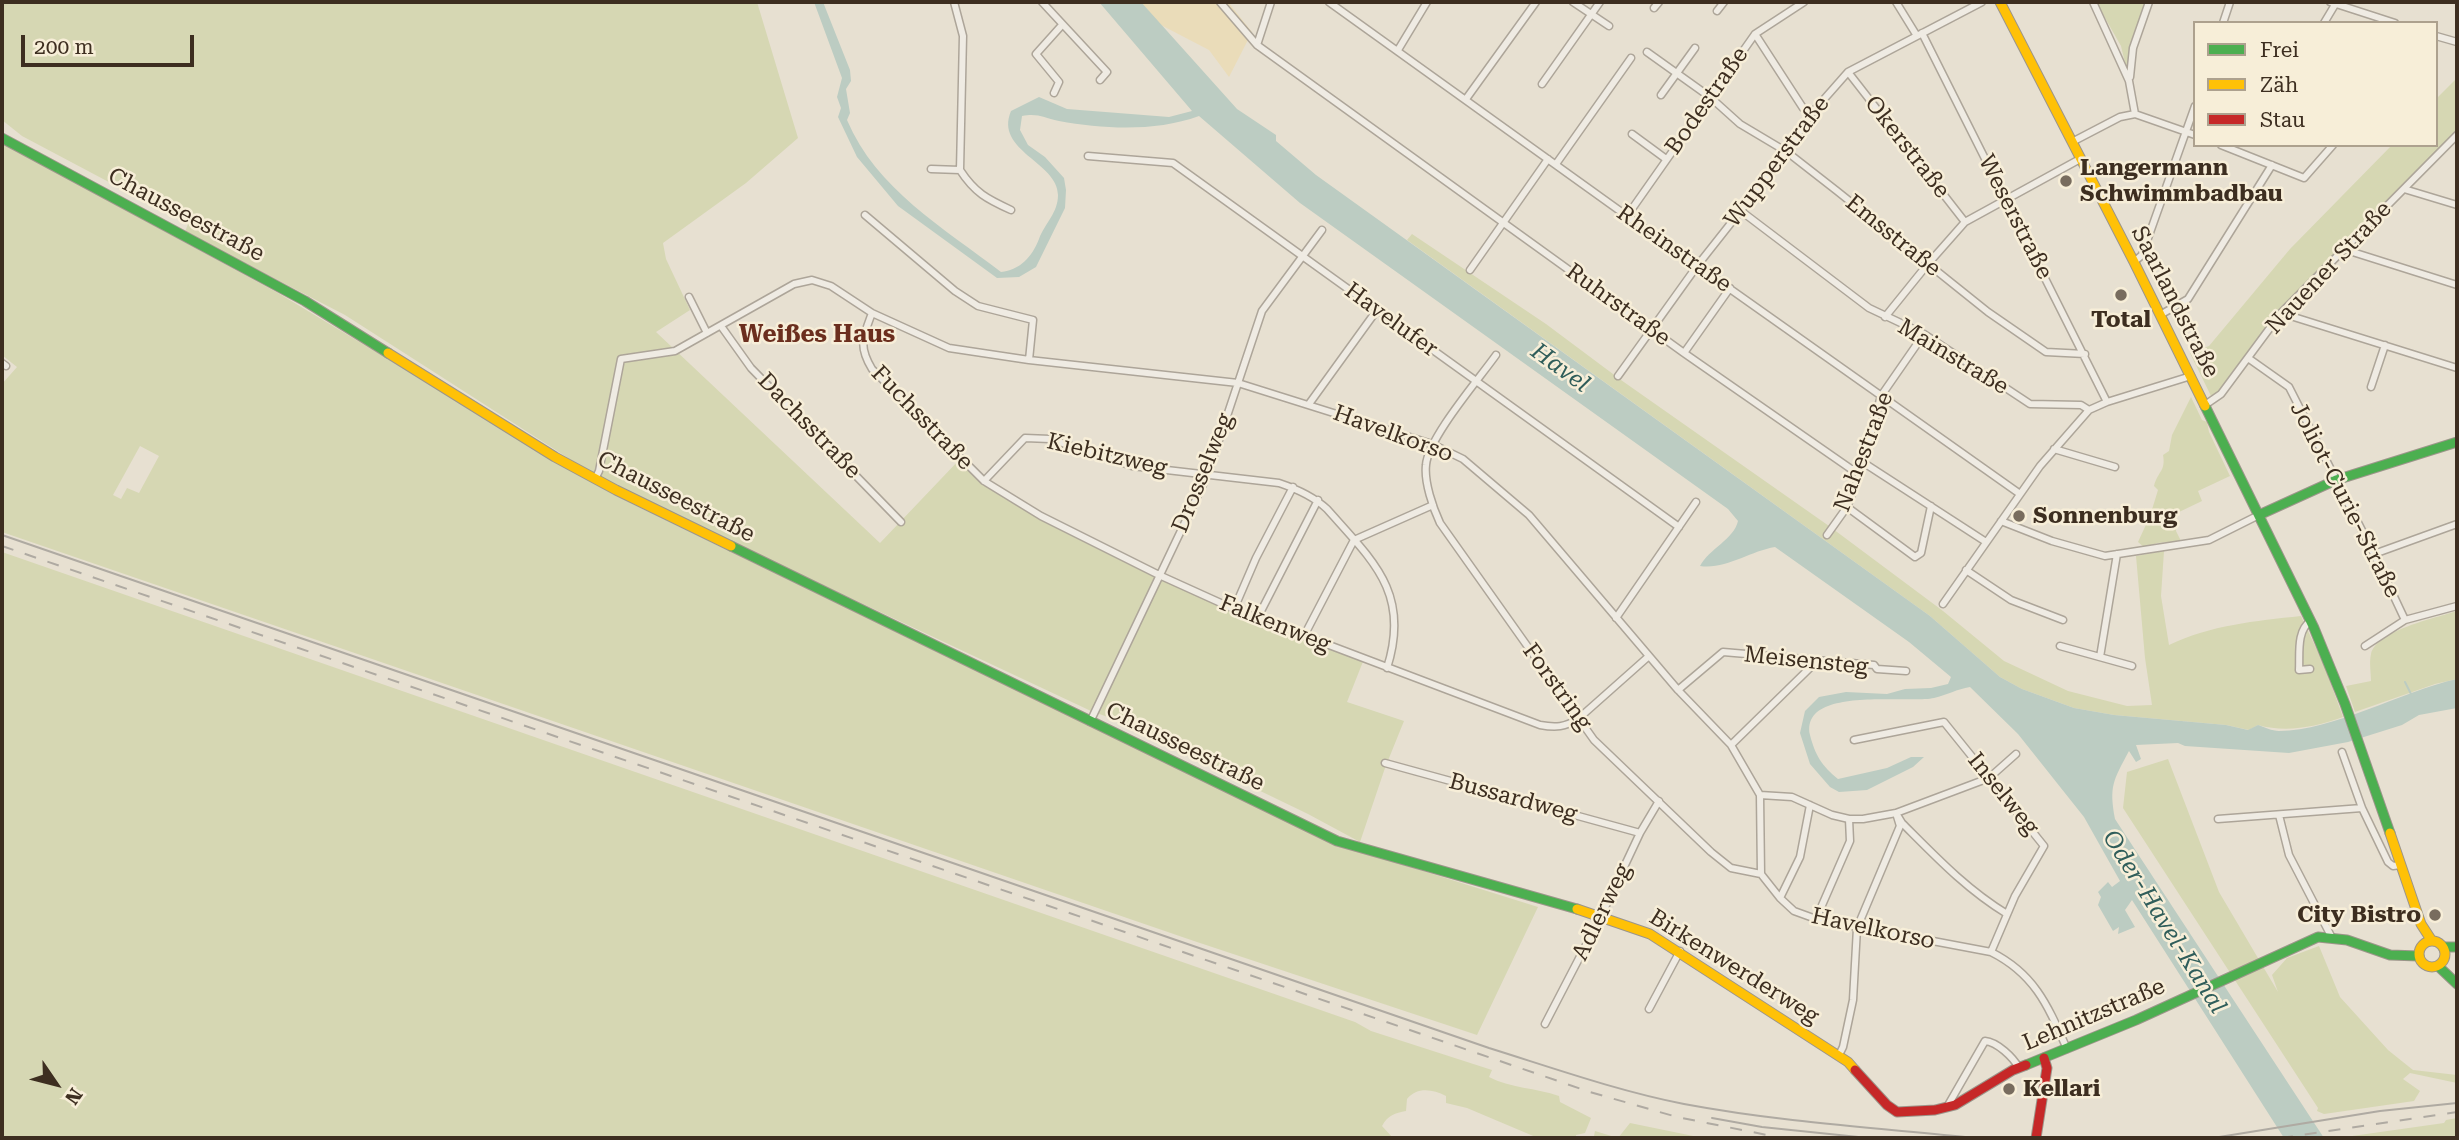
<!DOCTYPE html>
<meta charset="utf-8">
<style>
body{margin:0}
#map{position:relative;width:2459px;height:1140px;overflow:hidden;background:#e7e0d1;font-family:"Roboto Serif",serif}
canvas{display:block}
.frame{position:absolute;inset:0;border:4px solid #3d2e20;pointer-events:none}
.legend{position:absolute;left:2193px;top:21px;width:245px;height:126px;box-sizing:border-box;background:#f7eed8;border:2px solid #ada18e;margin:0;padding:9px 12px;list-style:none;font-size:21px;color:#3d2e20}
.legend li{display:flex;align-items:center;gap:14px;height:35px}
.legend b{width:35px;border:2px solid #ada18e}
.north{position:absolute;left:21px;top:1049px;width:70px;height:70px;-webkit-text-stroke:5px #f7eed8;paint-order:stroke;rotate:125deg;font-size:19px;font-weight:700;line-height:28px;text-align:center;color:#3d2e20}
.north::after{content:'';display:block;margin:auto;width:24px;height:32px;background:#3d2e20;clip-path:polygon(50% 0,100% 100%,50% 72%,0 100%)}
.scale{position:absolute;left:21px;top:35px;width:173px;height:32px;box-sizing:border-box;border:4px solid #3d2e20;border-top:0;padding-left:9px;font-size:21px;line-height:24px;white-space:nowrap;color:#3d2e20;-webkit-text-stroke:5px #f7eed8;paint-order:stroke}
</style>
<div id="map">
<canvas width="2459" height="1140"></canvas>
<div class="frame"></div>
<ul class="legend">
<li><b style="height:9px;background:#4caf50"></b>Frei</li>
<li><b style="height:9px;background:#ffc107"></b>Zäh</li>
<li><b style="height:9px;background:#c62828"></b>Stau</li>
</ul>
<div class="north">N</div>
<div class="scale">200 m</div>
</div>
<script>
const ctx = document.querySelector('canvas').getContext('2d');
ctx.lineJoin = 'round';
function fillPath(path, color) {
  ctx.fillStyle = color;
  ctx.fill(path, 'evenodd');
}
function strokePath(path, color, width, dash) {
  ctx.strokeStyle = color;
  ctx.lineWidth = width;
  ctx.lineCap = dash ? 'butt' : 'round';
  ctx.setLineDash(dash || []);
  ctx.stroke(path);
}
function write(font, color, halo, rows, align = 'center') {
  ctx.font = font + ' "Roboto Serif",serif';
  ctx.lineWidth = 5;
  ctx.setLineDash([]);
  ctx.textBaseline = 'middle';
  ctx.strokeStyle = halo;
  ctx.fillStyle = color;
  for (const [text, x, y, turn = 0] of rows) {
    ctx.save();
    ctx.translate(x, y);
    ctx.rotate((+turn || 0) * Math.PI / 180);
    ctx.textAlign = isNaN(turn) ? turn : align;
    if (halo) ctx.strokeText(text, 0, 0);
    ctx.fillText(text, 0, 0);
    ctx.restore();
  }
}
fillPath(new Path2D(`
 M2,2h755l41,136 -52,45 -83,60 3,16 24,51 -34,22 224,211 80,-84c40,36 87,60 135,84 87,44 179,79 269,116l-17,43 57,19 -19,47 -25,74 -52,-28 -203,-98 -14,-5 -379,-178 -122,-61 -245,-157 -160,-83 3,-8 -166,-88 -20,-16z
 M2096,2h51l-17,45 -3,24 -6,-25z
 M2457,78v52l-179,181 -57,79 -10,6 -21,-43 19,-7 81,-97 102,-104h44v-46z
 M2,143l276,150 336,202 566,275 157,74 201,63 -61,128 -283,-94 -1192,-409v-148l15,-17 -15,-12zM140,446l19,10 -20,37 -12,-5 -6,11 -8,-4z
 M1412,234l134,90 75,56 208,146 114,85 61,50 64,30 59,15 25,-1 -7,-47 -9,-102 28,-5 -3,45 8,49c42,-20 86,-24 132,-29l23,49 19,52c-28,10 -57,16 -85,8l-9,5 -23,-5 -112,-10 -40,-7 -52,-19 -22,-12 -70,-61 -523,-376z
 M2191,397l11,23 5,2 2,10 21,44 -32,15 4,10 -25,12 -1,18 5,10 -24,2 -12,5 -7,-6 12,-26 8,-26 -4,-4c4,-15 12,-15 9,-31l6,-4 3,-16z
 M2,552l1353,470 16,9 121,39 -3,7c21,11 47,11 70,19l1,6 31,16 -6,15 -9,2v3h-38l-71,-30 -21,-5v-7c-14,-7 -29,-9 -39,3l-1,12c-11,2 -18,4 -24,15l11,12h-1391z
 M2457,611v68l-22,5 -80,28 -9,-26 25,-5c0,-8 -2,-19 0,-27 6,-24 65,-36 86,-43z
 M2168,759l51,133 59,100 -6,-17 15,-17 32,-12 21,51 48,53 25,20 44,5v8l-47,-10 -7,6 17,12 -6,10 -90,13 -7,-3 1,-3 -195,-300 4,-36z
 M2457,1118v20h-119l106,-15 2,-3z
 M1630,1123l73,15h-105l-4,-2 1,-5 23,7z`), '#d6d7b3');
fillPath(new Path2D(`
 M1141,2h87l24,30 -23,45 -20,-27 -50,-26z`), '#eadcb9');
fillPath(new Path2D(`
 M814,2h9l27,68 1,11 -5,8 4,24 -3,7c29,69 97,108 154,152 19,-2 31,-15 38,-33 6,-16 19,-26 19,-44 0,-33 -64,-44 -47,-84l28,-14 28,12 102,8 23,-6 -93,-109h42l96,107 39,26v6l40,34 614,441 70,61 22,12 52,19 40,7 112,10 22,5 10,-5c6,2 14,6 21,6 54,0 123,-40 178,-52v29l-38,7 -17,10 -54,17 -59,11 -104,-7 -7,-3 -42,2 5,14 -5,3 -7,-11c-16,30 -20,35 -14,68l209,319h-40l-152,-238 -7,10 10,17 -17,7 1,-7 -6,4 -15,-26 3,-8 -3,-5 10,-10 4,5 8,-6 -36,-64 -66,-83 -48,-47c-13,2 -23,8 -36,11 -26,6 -134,-13 -124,37 5,20 12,31 28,44l49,-11 24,-11h13l-11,10 -46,23 -28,2 -9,-5 -20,-23 -10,-31 5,-22 14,-14 27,-5 41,2 18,-5 26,-1 17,-4 3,-7 -42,-35 -134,-95c-25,4 -50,23 -75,19 9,-17 34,-27 38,-45l-10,-12 -428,-306 -101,-87c-44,16 -95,13 -140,5 -16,-3 -20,-8 -37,-5l-2,14 8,15 17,12 19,21 2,12 -1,18 -29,59 -17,10 -22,1 -99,-72 -41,-49 -19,-40 3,-9 -4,-11 5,-19z`), '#bcccc2');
strokePath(new Path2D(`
 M2405,682l6,12`), '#bcccc2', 2);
const street = new Path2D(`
 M954,2l9,34 -3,134c15,23 27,29 51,40
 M1042,2l65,70 -7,8
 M1220,2l37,43 427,308 167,116h5l8,-6 122,79
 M1329,2l298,214 393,278
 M1573,2l36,24
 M1896,2l21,34
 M2093,2l36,79 6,33
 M2330,2l65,21
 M1654,8l5,-6
 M1717,11l7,-9
 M2223,23l7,-21
 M2324,23l12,-20
 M1922,33l185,369
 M1755,34l48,74 8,6
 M2436,36l21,6
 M1257,45l14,-43
 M1398,50l29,-48
 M1647,52l63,45 30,27 47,28 50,39 151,121 58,40 39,2
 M1848,72l117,150
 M2130,77l3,-29 16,-46
 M1542,84l58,-82
 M1054,93l5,-11 -23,-28 26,-29
 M1661,95l34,-47
 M1466,99l70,-97
 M1632,134l34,25
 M2072,142l48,-25 15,-3 60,21
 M2221,145l83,33 29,-33
 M1088,156l85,7 506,364
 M1556,164l75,-106
 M931,169l29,1
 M2404,189l53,16
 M1741,211l128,97 55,26 106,70 51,1 8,5 18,-8 84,-26
 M865,215l90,76 23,15 55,14 -4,40
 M1627,216l128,-182 49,-32
 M2343,249l114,36
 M2134,262l8,-7 53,-149
 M1470,270l78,-111
 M689,297l18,36
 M872,313c-9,24 -14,33 0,56l112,112 57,35 118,59 75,34 306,116c16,3 25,2 38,-6l71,-63
 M2281,313l176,55
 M2160,315l28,-16 84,-134
 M1885,317l42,-52 38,-43 115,-63
 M721,326l30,42 150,154
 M1684,353l46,-65
 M1496,355c-17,24 -68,83 -70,110 -2,17 7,43 14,58l154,217 117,112 20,16 30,6
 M2248,358l41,29 85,167 31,66
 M2,363l4,3
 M1618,376l79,-110 83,-105 31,-47 37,-42 134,-70
 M2371,387l14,-42
 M1309,404l68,-94
 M2205,405l16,-11 60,-81 176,-178
 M2054,449l61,18
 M595,479l4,-8 22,-112 54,-8 119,-67 18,-4 19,6 41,27 77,35 80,12 209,23 194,61 31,15 66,56 149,175 53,55 29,50 1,79 19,24 14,13 22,8 175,33c44,22 57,54 76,97
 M984,481l41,-43 25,1 82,27 147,17c18,6 34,13 48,26 46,52 84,84 60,159
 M1847,507l68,50 6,-4 10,-47
 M2001,521l51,20 53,15 104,-16 50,-25
 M1827,535l20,-28 11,-28 23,-83 43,-62
 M2374,554l83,-30
 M1966,570l45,30 52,20
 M1943,604l97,-138 49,-56
 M1234,609l22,-51 37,-71
 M1616,618l80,-116
 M1257,619l61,-119
 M1304,636l50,-96 79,-35
 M2060,646l72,20
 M2365,646l40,-26 52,-14
 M2100,657l17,-103
 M2310,669l-11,1c1,-15 -3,-40 12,-49
 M1678,690l45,-38 151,13 3,4 29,2
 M1090,722l117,-246 55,-165 60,-81
 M1854,740l90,-18 100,124 -29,50 -24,56
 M1731,745l87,-85
 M2342,752l20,56 26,54 5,4 7,-1
 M1385,763l255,70
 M1760,795l32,2 40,18 17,4h14l33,-6 6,10c33,33 64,66 105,91
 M2279,815l10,40 42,81
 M2218,819l144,-11
 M1780,898l20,-41 10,-52
 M1816,919l34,-78 -1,-22
 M1649,1009l31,-58
 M1545,1024l56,-108 39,-83 19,-32
 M1839,1055l4,-8 10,-47 4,-72 43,-102 -4,-13 93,-35 27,-24
 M1947,1107l38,-66c12,1 28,16 34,27`);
const fast = new Path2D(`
 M2,138l303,163 83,52
 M2205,406l109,222 31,76 45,129
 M2259,515l77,-35 121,-38
 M731,546l606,295 240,68
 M2443,947h14
 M2438,966l19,18
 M2026,1065l110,-45 182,-83 29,3 43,15 29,1`);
const slow = new Path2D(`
 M2000,2l134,260 71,144
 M388,353l167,104 61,33 115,56
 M2390,833l31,91 11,17
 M1577,909l73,25 198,128 7,8
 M2419 954a13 13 0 1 1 26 0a13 13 0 1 1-26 0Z`);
const jam = new Path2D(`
 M1855,1070l32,35 10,7 38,-2 20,-5 58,-35 13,-5
 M2036,1138l11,-70 -3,-10`);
strokePath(street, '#ada599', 9);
strokePath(fast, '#9c958a', 11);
strokePath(slow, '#9c958a', 11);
strokePath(jam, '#9c958a', 11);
strokePath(street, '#efebe3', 6);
strokePath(fast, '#4caf50', 9);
strokePath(slow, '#ffc107', 9);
strokePath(jam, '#c62828', 9);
strokePath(new Path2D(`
 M2,535l1487,513c64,20 129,43 195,56 96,18 193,24 290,34
 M1712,1118l50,9 106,11
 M2213,1138l167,-27 77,-8`), '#afaaa2', 2);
strokePath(new Path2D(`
 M2,546l1588,546 87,25 105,21
 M2281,1138l176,-26`), '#afaaa2', 2, [12, 12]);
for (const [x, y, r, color] of [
 [2066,181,7,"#786c5e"],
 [2121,295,7,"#786c5e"],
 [2019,516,7,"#786c5e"],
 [2435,915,7,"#786c5e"],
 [2009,1089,7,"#786c5e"]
]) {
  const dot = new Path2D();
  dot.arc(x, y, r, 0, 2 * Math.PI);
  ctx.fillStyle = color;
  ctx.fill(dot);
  strokePath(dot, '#f7eed8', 2.5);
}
write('23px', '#3d2e20', '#f7eed8', [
 ["Bodestraße",1707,101,-55],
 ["Okerstraße",1907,147,52],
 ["Wupperstraße",1777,162,-53],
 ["Chausseestraße",186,215,28],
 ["Weserstraße",2015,217,63],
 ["Emsstraße",1893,236,39],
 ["Rheinstraße",1674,249,35],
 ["Nauener Straße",2329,268,-47],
 ["Saarlandstraße",2175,302,63],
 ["Ruhrstraße",1618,305,36],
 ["Havelufer",1391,320,36],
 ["Mainstraße",1953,357,31],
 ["Fuchsstraße",922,418,46],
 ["Dachsstraße",809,426,46],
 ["Havelkorso",1393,434,20],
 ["Nahestraße",1864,452,-69],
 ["Kiebitzweg",1107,455,13],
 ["Drosselweg",1203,473,-68],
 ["Chausseestraße",676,497,27],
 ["Joliot-Curie-Straße",2345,500,63],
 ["Falkenweg",1275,624,22],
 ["Meisensteg",1806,661,6],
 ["Forstring",1557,687,54],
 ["Chausseestraße",1185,747,26],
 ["Inselweg",2003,794,51],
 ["Bussardweg",1513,798,15],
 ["Adlerweg",1602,912,-64],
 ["Havelkorso",1873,929,12],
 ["Birkenwerderweg",1734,967,32],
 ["Lehnitzstraße",2094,1015,-23]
]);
write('bold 23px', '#3d2e20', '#f7eed8', [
 ["Langermann",2080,168],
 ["Schwimmbadbau",2080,194],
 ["Total",2121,320,"center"],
 ["Sonnenburg",2033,516],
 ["City Bistro",2421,915,"right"],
 ["Kellari",2023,1089]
], 'left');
write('bold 24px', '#6b2e1e', '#f7eed8', [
 ["Weißes Haus",817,335]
]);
write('italic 24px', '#2f5d5a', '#f7eed8', [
 ["Havel",1560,368,36],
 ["Oder-Havel-Kanal",2164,922,58]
]);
</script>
